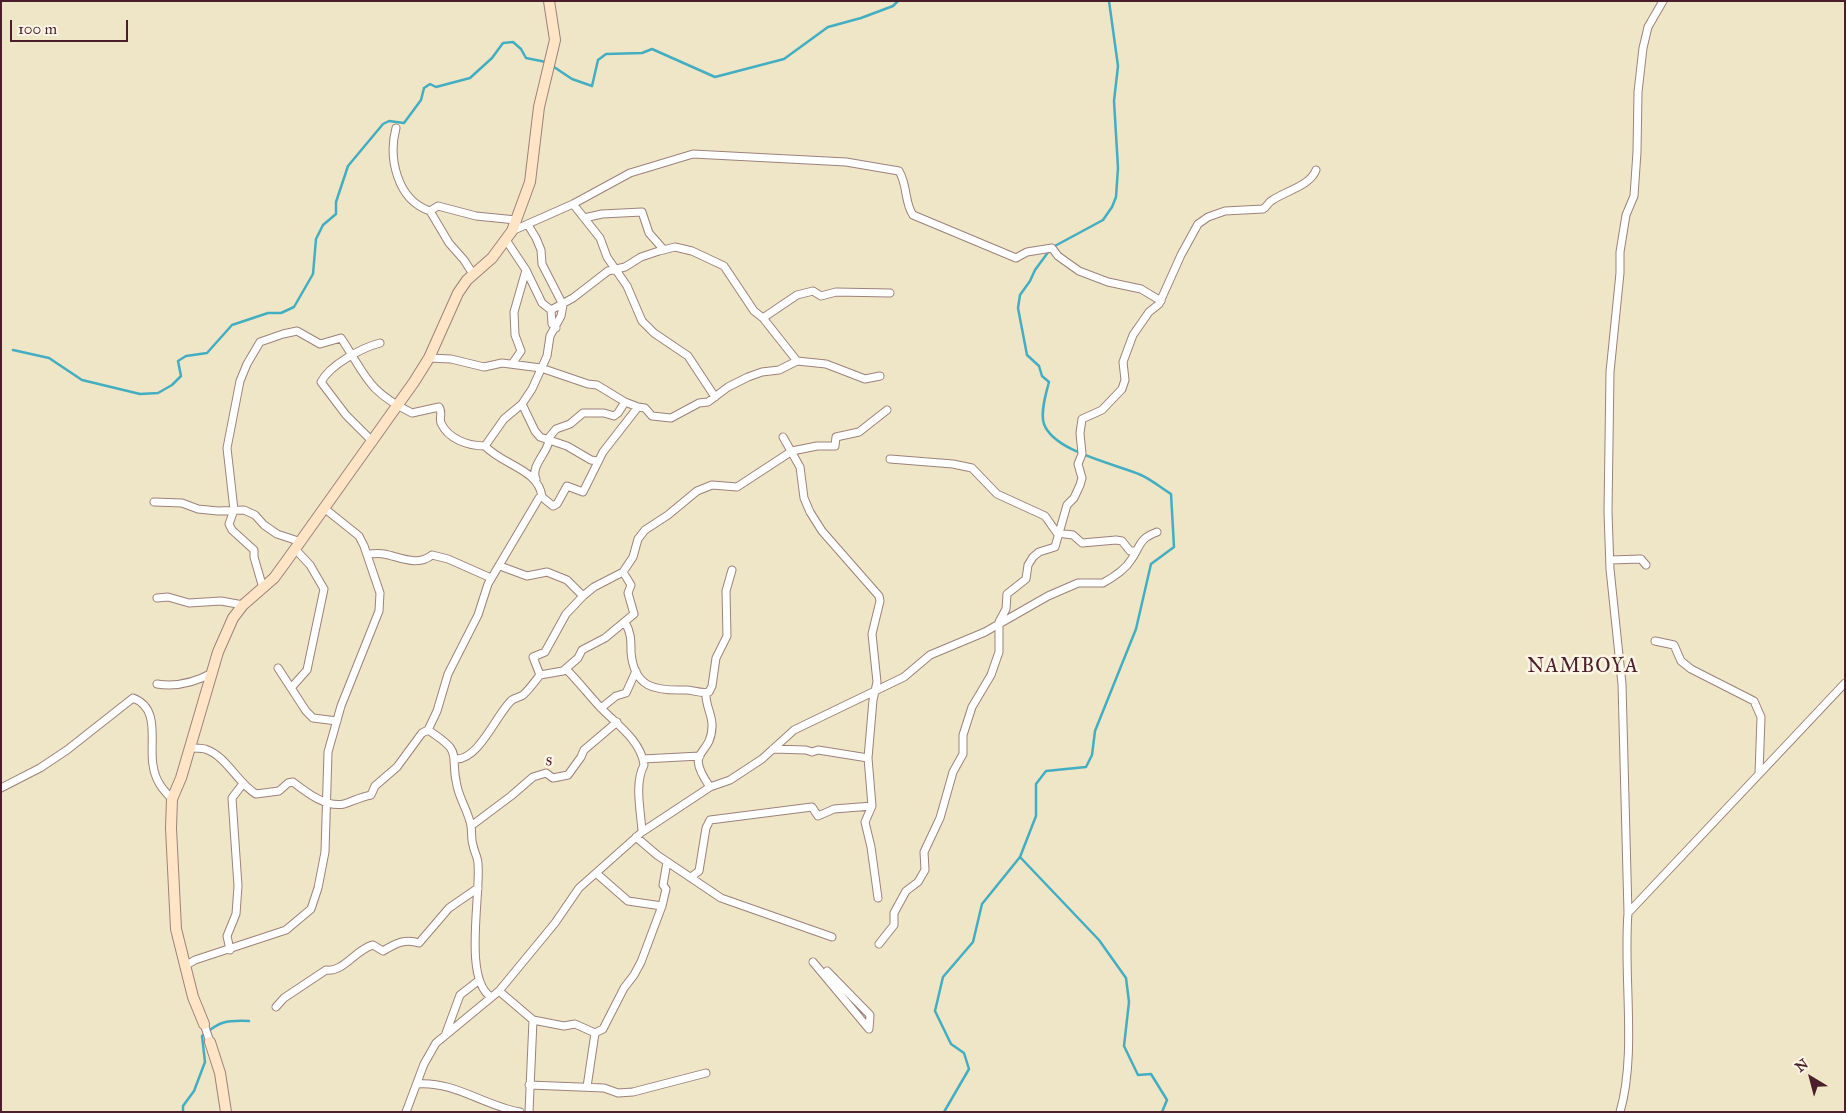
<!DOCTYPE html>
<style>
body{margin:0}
#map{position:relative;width:1846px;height:1113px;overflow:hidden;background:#efe6c8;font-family:"IM FELL Great Primer",serif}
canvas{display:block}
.frame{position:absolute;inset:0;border:2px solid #4a1f2b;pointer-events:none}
.north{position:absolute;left:1786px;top:1053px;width:50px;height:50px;-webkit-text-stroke:4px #fcf5e5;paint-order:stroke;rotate:323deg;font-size:14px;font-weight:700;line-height:20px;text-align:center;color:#4a1f2b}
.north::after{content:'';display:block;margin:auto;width:18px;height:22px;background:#4a1f2b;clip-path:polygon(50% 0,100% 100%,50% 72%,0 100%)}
.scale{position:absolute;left:10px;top:20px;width:118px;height:22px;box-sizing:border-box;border:2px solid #4a1f2b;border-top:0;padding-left:6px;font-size:15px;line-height:18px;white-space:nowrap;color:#4a1f2b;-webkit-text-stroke:4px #fcf5e5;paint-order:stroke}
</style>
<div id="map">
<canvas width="1846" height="1113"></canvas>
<div class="frame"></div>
<div class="north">N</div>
<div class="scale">100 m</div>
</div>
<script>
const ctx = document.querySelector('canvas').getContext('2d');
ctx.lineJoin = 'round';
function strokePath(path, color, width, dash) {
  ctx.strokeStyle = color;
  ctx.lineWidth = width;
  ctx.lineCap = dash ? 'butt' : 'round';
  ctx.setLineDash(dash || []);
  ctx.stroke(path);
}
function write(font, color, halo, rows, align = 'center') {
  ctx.font = font + ' "IM FELL Great Primer",serif';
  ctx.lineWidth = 5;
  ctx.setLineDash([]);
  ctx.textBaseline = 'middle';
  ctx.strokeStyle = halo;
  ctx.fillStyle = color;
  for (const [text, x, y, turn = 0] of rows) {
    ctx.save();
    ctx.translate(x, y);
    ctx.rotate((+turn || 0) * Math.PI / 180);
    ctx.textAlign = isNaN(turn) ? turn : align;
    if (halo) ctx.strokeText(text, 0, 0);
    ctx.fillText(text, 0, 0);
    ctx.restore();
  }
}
strokePath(new Path2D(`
 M551,65l21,14 20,7 6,-26 8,-6 36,-1 10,-4 63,28 69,-18 44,-32 33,-9 32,-12 5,-5
 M1053,247l50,-27 9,-13 4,-10 2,-29 -4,-67 4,-35 -9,-65
 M13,350l36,8 33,22 58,14 18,-1 14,-8 9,-9 -3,-15 8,-5 21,-3 25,-28 36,-12h13l13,-6 19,-33 3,-35 7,-14 13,-11v-12l12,-36 35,-42 6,-3 15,2 17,-23 3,-12 6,-4 6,3 34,-9 22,-20 11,-15 10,-1 8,7 5,9 20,4
 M1020,857l79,83 27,38 3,24 -5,44 14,29 13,-1 16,26 -5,12
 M183,1112v-6l11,-15 11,-29 -3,-26c18,-15 24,-16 47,-15
 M944,1112l25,-43 -5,-16 -13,-9 -16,-33 8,-34 30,-35 9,-38 38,-47 16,-41v-32l10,-13 40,-4 6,-12 3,-24 41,-102 15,-65 23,-17 -3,-53c-10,-6 -19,-14 -30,-19 -25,-11 -87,-23 -97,-51 -4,-11 2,-31 5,-42l-7,-6 -3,-10 -12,-11 -9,-47 2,-13 10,-14 5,-11 14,-19`), '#43aec2', 2.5);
const street = new Path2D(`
 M396,128c-8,30 1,72 34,83l19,32 15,17 9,14
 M573,204l27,34 7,19 20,29 15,35 12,12 34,23 27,41
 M430,211l8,-5 38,10 40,4
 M584,218l18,-4 40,-2 7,21 15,17
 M512,231l61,-27 57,-31 63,-19 153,8 53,9c9,15 5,31 14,44l103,43 11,-6 25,-4 6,8 21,15 29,11 33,7 20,12
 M506,240l20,30 16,33 9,7 1,14 4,4
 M551,310l22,-12 35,-27 17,-4 16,-10 18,-6 16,-4 17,4 32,15 30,45 9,7 34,43
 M763,318l34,-23 16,-4 8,5 15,-4 54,1
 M429,358l22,1 33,8 18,-4 39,5 47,16 9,1 28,17 13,5
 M512,364l9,-13 -6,-16 -1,-23 12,-42
 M522,404l13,27 5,6 27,9 24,14 7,1
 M783,437l17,30 4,31 6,14 12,19 57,65 1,5 -8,33 5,48 -4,18 -5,58 4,48 -7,16 6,25 7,51
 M547,440l9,-11 14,-5 13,-11h21l10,3 4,-3 7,-11
 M373,442l-27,-27 -25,-33c9,-17 40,-34 59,-39
 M485,446l19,-27 18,-15 10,-15 15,-33 3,-20 11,-20 2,-11 -21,-41 -1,-14 -5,-12 -8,-13
 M890,459l63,5 19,4 25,26 48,22 12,17 16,2 9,8 34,-3 6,1 8,10h5
 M536,479c-6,-12 11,-26 13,-38
 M154,502l28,1 16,6 20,2 26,-1 11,5 9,10 13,9 24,8
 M367,554c5,0 12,-1 17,0 16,3 33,13 48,1l16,4 43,19
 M1610,560l31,-1 5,6
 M500,566l27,10 20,-4 20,8 16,16
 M263,588l-9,-31v-7l-22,-20 -3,-6 5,-14 -7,-62 13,-67 7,-17 13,-22 23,-8 14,-3 23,13 21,-6c26,39 26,53 71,75l27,-6c4,5 0,10 2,16 7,16 27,23 44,23 17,19 54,23 57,51
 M157,598l11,-1 21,6 32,-2 22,4
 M625,622c6,11 6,17 6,30 3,36 24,39 55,38 7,0 15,4 23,2l3,-6 4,-28 11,-22 -1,-45 6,-21
 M1655,641l19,4 7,16 10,8 63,32 7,16 -2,57
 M278,668l28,43 7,7 24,3
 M566,669c12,12 22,25 34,38 15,16 41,33 44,58 -10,19 -3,46 -2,67
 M540,675l23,-4 15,-13 4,-8 23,-12 29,-24 -6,-21 3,-8 -8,-13
 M157,684c20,3 37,-1 55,-11
 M291,688l16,-18 17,-81 -14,-24 -14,-15
 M706,693c-1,12 7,23 6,34 -1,31 -29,21 -2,60
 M601,708l15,-12 10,-3 10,-22
 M428,730c37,24 21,22 29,56 3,14 12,27 14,40 1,6 0,13 2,19 1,7 5,12 5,19 3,31 -15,115 13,133
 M189,748c5,0 12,0 16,1 22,7 32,34 51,45l23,-3 9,-8 5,-1c13,10 33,26 51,22 9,-3 17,-7 27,-9l4,-9 22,-19 25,-34 6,-3 9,-19 11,-37 30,-59 10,-31 51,-86 3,-1 11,9 4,-2 10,-18 16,6 20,-40 35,-45 7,1 7,8 19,2 28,-15 9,-1 20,-15 20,-10 14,-5 17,-2 18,-9 29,3 39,15 15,-3
 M773,749l33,1 6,2 6,-2 50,8
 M456,759c23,1 41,-46 56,-59 3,-2 8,-3 11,-5 5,-4 13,-15 17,-20l-7,-18 12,-5 21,-38 17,-18 11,-9 29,-15 10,-15 5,-18 7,-9 23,-15 29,-24 15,-6 25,2 55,-36 25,-5h18l1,-9 23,-5 28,-22
 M643,759l57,-3
 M1,788l39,-20 27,-18 66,-52c28,10 16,45 20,67 2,15 9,24 19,34
 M471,826l40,-30 22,-19 13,-4 7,5 15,-3 13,-18 3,-7 33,-28
 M636,837l21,18 64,43 111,39
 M596,873l32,28 34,5
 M691,877l8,-6 7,-43 4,-8 102,-13 6,9 16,-7 38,-3
 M1628,913l217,-230
 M879,944l15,-19v-12l12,-22 12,-9 7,-12 -1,-18 16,-34 13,-46 10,-18v-19l9,-28 19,-32 8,-23v-30l7,-13 1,-15 19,-15 2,-14 5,-8 6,-5 16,-5 12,-42 7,-7 6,-13 2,-7 -4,-14 4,-10 -2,-21 2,-14 20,-9 20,-21 3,-9 -2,-18 10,-27 16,-23 10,-8 22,-49 17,-31 10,-7 17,-6 38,-2c4,-2 5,-6 8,-8 14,-10 39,-15 45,-31
 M230,950l-3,-14 9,-22 2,-28 -6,-88 10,-13
 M813,962l56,67 1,-14 -43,-44
 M185,966l10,-6 91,-30 25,-21 7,-21 7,-36 3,-100 13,-46 38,-95 1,-18 -16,-47 -5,-10 -35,-28
 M276,1007l8,-9 42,-28c17,3 30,-21 47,-25l10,6c12,-7 22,-13 36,-8l30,-35 29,-20
 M204,1024l6,18
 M446,1033l14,-38 18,-14
 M595,1033l-20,-9 -11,2 -31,-6 -34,-29 56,-68 24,-35 63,-56 68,-45 20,-7 32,-21 32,-29 110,-53 26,-22 55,-23 63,-36 30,-13h25c9,-5 22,-13 28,-23 10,-14 7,-21 26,-28
 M417,1084c38,-3 67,22 103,28
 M529,1085l75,3 14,5 15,-1 73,-19
 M587,1087l8,-54 8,-4 21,-41 10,-13 7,-13 21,-56 4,-17 -3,-4 4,-23
 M406,1112l18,-48 12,-21 63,-52
 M529,1112l4,-92
 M1620,1112c17,-58 3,-136 8,-199l-6,-229 -12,-115 -2,-57 2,-140 10,-99v-21l6,-37 8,-19 3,-44 1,-60 5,-44 5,-21 15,-26`);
const secondary = new Path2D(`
 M204,1024l-11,-27 -17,-68 -5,-101 1,-29 9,-21 37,-126 15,-34 10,-13 31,-27 11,-15 129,-181 15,-24 29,-65 9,-13 25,-22 20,-27 18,-49 9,-75 16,-67 -6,-39
 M210,1042l10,31 6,39`);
strokePath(street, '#9c827a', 9);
strokePath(secondary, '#9c827a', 12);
strokePath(street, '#fff', 7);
strokePath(secondary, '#ffe4c6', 10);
write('18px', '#4a1f2b', '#fcf5e5', [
 ["s",549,761,7]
]);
ctx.letterSpacing = '1px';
write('20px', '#4a1f2b', '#fcf5e5', [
 ["NAMBOYA",1583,667]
]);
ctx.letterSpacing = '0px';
</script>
